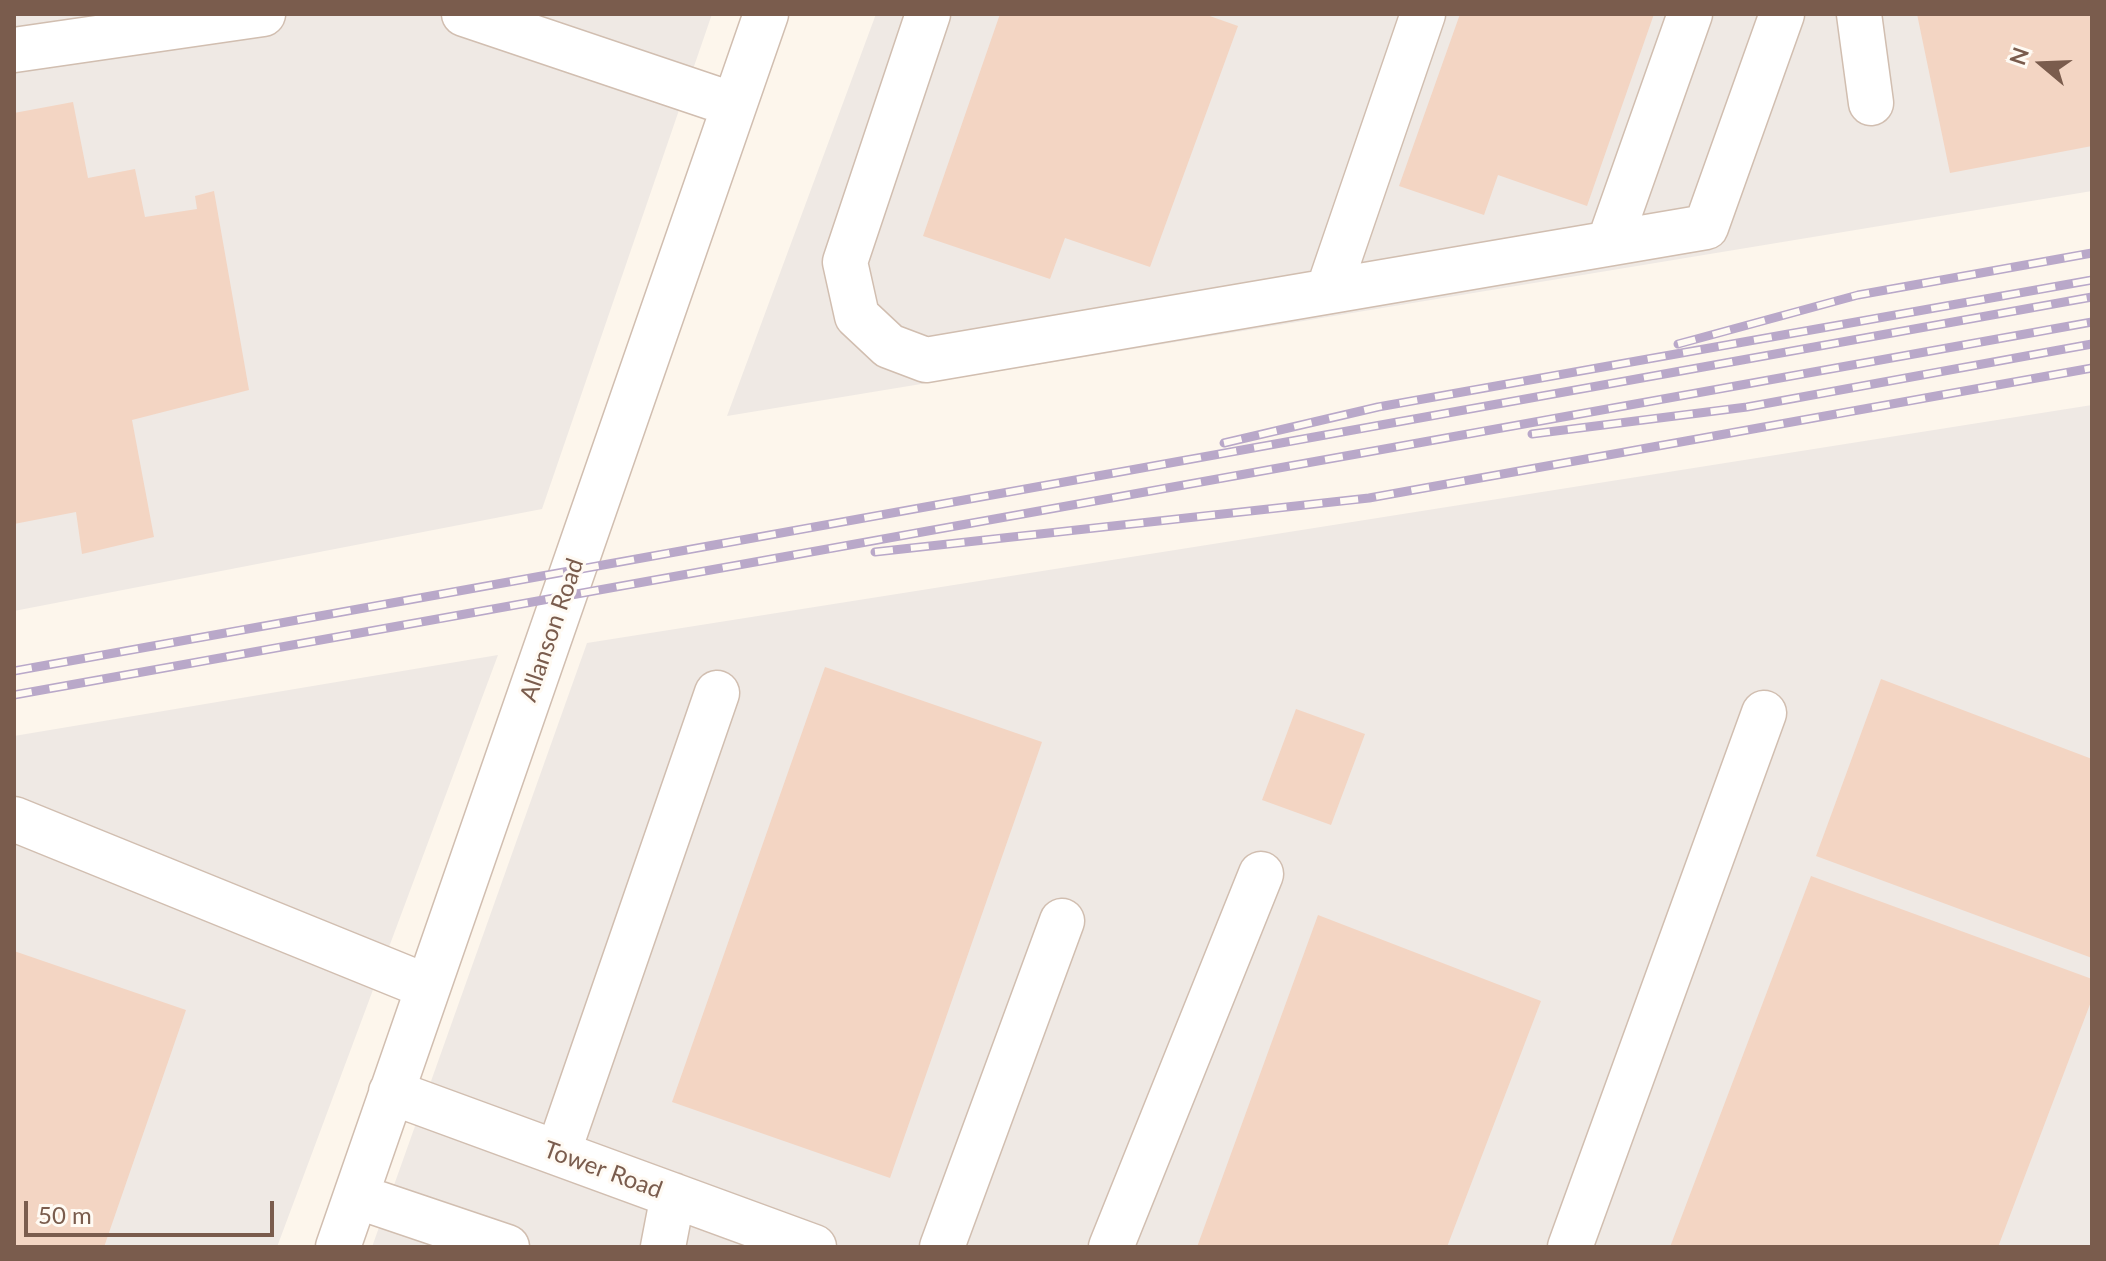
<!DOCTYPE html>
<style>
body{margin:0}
#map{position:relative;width:2106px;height:1261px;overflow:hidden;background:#fdf6ec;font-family:Lato,sans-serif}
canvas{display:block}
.frame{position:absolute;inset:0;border:16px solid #7a5c4d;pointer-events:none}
.north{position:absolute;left:2002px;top:24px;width:80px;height:80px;-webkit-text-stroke:6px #fffaf3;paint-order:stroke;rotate:289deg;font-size:22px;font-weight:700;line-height:32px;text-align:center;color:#7a5c4d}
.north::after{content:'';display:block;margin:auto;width:28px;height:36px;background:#7a5c4d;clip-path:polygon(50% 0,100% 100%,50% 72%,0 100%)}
.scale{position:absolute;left:24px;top:1201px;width:250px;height:36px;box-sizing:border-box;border:4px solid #7a5c4d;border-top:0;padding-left:10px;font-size:24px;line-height:28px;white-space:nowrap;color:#7a5c4d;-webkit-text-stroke:6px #fffaf3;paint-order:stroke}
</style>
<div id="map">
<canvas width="2106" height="1261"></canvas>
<div class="frame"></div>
<div class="north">N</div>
<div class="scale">50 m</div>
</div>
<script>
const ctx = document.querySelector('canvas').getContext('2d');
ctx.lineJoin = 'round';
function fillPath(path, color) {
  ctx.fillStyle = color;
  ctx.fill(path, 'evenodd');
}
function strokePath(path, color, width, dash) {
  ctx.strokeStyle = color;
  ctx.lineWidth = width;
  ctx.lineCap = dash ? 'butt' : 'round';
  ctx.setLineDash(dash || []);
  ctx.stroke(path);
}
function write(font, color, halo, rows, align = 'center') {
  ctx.font = font + ' Lato,sans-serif';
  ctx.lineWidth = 6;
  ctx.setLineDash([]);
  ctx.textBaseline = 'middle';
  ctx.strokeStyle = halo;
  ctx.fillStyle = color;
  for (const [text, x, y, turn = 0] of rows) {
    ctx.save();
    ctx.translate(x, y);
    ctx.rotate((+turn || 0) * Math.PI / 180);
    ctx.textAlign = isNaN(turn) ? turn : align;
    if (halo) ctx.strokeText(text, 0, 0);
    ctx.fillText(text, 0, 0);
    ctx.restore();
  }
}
fillPath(new Path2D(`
 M14,14h698l-170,495 -528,102z
 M876,14h1216v177l-1365,225z
 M2092,405v842h-1720l215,-604z
 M498,655l-221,592h-263v-511z`), '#efe9e4');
fillPath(new Path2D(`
 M1000,14h204l34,12 -88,241 -85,-29 -15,41 -127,-43z
 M1460,14h194l-67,192 -89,-31 -14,40 -85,-29z
 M1917,14h175v132l-142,27z
 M73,102l15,76 47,-9 10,48 52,-8 -2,-13 19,-5 35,199 -117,30 22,117 -72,17 -6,-42 -62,12v-411z
 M825,667l217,75 -152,436 -218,-76z
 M1881,679l211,80v199l-276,-102z
 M1296,709l69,25 -34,91 -69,-25z
 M1811,876l281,103v20l-94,248h-328z
 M1318,915l223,86 -94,246h-250z
 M14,951l172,59 -82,237h-90z`), '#f3d5c3');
const minor = new Path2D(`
 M464,14l270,91
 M928,14l-83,248 12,54 32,30 37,14 780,-133 76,-213
 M1859,14l12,89
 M14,50l249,-36
 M1609,243l81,-229
 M1328,291l95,-277
 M14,819l414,168
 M391,1092l423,155
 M558,1153l159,-460
 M356,1196l151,51
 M338,1247l428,-1233
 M663,1247l10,-52
 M942,1247l120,-326
 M1111,1247l150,-373
 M1570,1247l194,-534`);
strokePath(minor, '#d1beb0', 47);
strokePath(minor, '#fff', 44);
const rail = new Path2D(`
 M1678,344l180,-49 234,-42
 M1532,434l215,-27 345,-63
 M1224,443l154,-36 714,-127
 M875,552l494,-54 723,-130
 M14,671l2078,-374
 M14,695l2078,-373`);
strokePath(rail, '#b9a8c9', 9);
strokePath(rail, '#fffaf3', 6, [18]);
write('24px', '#7a5c4d', '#fffaf3', [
 ["Allanson Road",552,630,-71],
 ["Tower Road",603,1170,20]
]);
</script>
